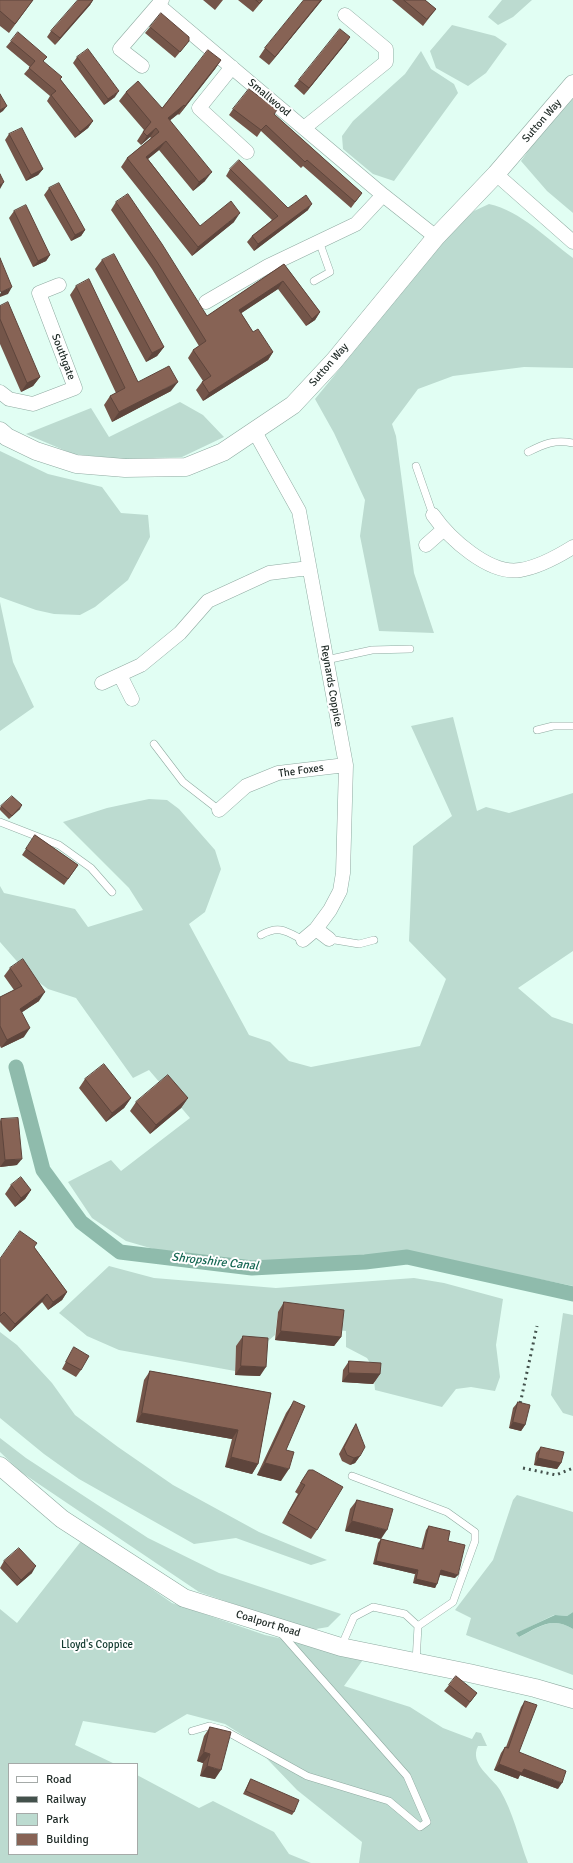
<!DOCTYPE html>
<style>
body{margin:0}
#map{position:relative;width:573px;height:1863px;overflow:hidden;background:#e1fef3;font-family:Signika,sans-serif}
canvas{display:block}
.legend{position:absolute;left:8px;top:1763px;width:130px;height:92px;box-sizing:border-box;background:#fff;border:1px solid #a5aaa8;margin:0;padding:5px 7px;list-style:none;font-size:12px;color:#1f2a26}
.legend li{display:flex;align-items:center;gap:8px;height:20px}
.legend b{width:20px;border:1px solid #a5aaa8}
</style>
<div id="map">
<canvas width="573" height="1863"></canvas>
<ul class="legend">
<li><b style="height:5px;background:#fff"></b>Road</li>
<li><b style="height:5px;background:#43514c"></b>Railway</li>
<li><b style="height:11px;background:#bcdbd0"></b>Park</li>
<li><b style="height:11px;background:#876355"></b>Building</li>
</ul>
</div>
<script>
const ctx = document.querySelector('canvas').getContext('2d');
ctx.lineJoin = 'round';
function fillPath(path, color) {
  ctx.fillStyle = color;
  ctx.fill(path, 'evenodd');
}
function strokePath(path, color, width, dash) {
  ctx.strokeStyle = color;
  ctx.lineWidth = width;
  ctx.lineCap = dash ? 'butt' : 'round';
  ctx.setLineDash(dash || []);
  ctx.stroke(path);
}
function write(font, color, halo, rows, align = 'center') {
  ctx.font = font + ' Signika,sans-serif';
  ctx.lineWidth = 4;
  ctx.setLineDash([]);
  ctx.textBaseline = 'middle';
  ctx.strokeStyle = halo;
  ctx.fillStyle = color;
  for (const [text, x, y, turn = 0] of rows) {
    ctx.save();
    ctx.translate(x, y);
    ctx.rotate((+turn || 0) * Math.PI / 180);
    ctx.textAlign = isNaN(turn) ? turn : align;
    if (halo) ctx.strokeText(text, 0, 0);
    ctx.fillText(text, 0, 0);
    ctx.restore();
  }
}
fillPath(new Path2D(`
 M502,0h30l-19,17 -15,8 -10,-8z
 M452,25l43,11 12,8 -21,29 -18,13 -32,-18 -6,-17z
 M421,51l10,18 23,15 4,9 -64,88 -21,-7 -30,-25 -1,-13 11,-15 52,-47z
 M573,98v115l-26,-22 -26,-30 17,-24z
 M489,204c32,7 58,35 84,54v110l-49,-1 -71,9 -35,13 -26,35 4,12 18,137 20,60 -55,-2 -19,-95 5,-36 -31,-67 -19,-34 137,-167 22,-21z
 M180,402l23,13 21,22 -42,20 -59,2 -50,-5 -47,-20 65,-26 18,29z
 M0,451l48,23 54,13 19,26 27,2 2,22 -22,43 -33,27 -15,8 -26,-1 -18,-4 -36,-13z
 M0,602l13,60 21,45 -34,24z
 M453,717l24,94 9,-4 23,6 64,-20v158l-55,37 34,29 21,7v262l-138,-28 -44,-6 -61,13h-81l-78,-11 -45,-13 -34,-23 -24,-36 43,-22 10,11 69,-53 -41,-48 -16,8 -57,-80 -28,-9 -19,-14 -29,-33v-56l4,7 71,16 13,18 55,-17 -14,-22 -66,-66 44,-14 42,-9 18,1 12,9 36,41 6,19 -16,43 -16,12 60,111 21,7 19,19 22,6 109,-21 26,-67 -37,-38 4,-95 39,-30 -41,-90z
 M109,1266l45,12 122,10 138,-10 30,5 59,16 -7,46 4,32 -5,14 -24,-4 -15,2 -14,18 -67,-17 -2,-22 -6,-10 -21,-11v-16l-10,-1 -58,-18 -3,23 -14,12 -25,-1 -1,25 -116,-21 -32,-14 -28,-23z
 M563,1313l10,2v101l-10,-3 -12,-18z
 M0,1332l17,13 35,38 23,32 43,32 55,38 86,47 68,28 -16,5 -75,-27 -42,6 -115,-65 -35,-25 -44,-36z
 M0,1438l26,20 122,80 71,35 122,41 -13,13 -18,3 -111,-38 -178,-120 -21,-20z
 M517,1495l56,17v100l-6,4 -13,-1 -37,18 2,4c21,-10 32,-21 54,-8v46l-107,-40 5,-17 -16,-8 38,-50 20,-60z
 M82,1540l90,63 93,32 100,22 -21,29 66,21 33,21 29,11 4,-7 5,1 6,13h-9c-9,18 14,31 22,44 13,22 19,49 28,73h-169l3,-21 -65,-52 -50,-52 -22,-14 -38,-10 -32,19 -72,-12 -8,24 40,19h-106v90h128v-79l62,33 14,-7 61,31 15,22 22,9h-311v-254l17,14z`), '#bcdbd0');
fillPath(new Path2D(`
 M573,1612v17c-22,-13 -34,-2 -54,8l-3,-4 39,-18 12,1z`), '#8fbbac');
strokePath(new Path2D(`
 M16,1067l27,103 38,52 39,30 132,16 113,-6 42,-5 166,37`), '#8fbbac', 15);
const service = new Path2D(`
 M314,281l16,-9 -11,-31
 M528,452c16,-8 27,-13 45,-9
 M416,466l17,49
 M326,660l46,-10 38,-1
 M537,730l16,-4h20
 M154,744l29,38 36,28
 M0,822l59,23 32,23 21,24
 M261,935c18,-10 25,-4 42,5
 M329,939l30,5 15,-4
 M352,1476l95,36 28,20v9l-22,61 -35,24
 M341,1647l13,-30 19,-10 32,7 13,12
 M416,1662l2,-36
 M192,1731l17,-5 15,4 83,46 82,25 31,26 7,-5 -20,-46 -126,-143`);
const minor = new Path2D(`
 M162,0l-4,5 225,190 53,42
 M142,66l-22,-17 38,-44
 M232,67l-33,41 48,44
 M304,128l82,-66v-13l-41,-34
 M496,174l77,68
 M206,302l62,-36 88,-42 27,-29
 M0,392l9,7 24,5 42,-16 -36,-95 20,-8
 M255,432l44,79 47,254 -3,108 -3,18 -10,19 -14,19 -13,11
 M433,515c16,23 56,60 87,55 19,-3 37,-13 53,-23
 M426,545l17,-15
 M120,675l12,24
 M102,683l39,-18 39,-32 28,-32 61,-28 40,-5
 M219,810l27,-24 32,-13 68,-8
 M316,929l13,10`);
const tertiary = new Path2D(`
 M0,431l7,6 29,14 40,13 49,4 61,-1 37,-15 70,-47 41,-44 102,-124 60,-63 77,-90
 M0,1466l62,53 122,79 157,49 128,26 66,15 38,11`);
strokePath(service, '#8faaa1', 8);
strokePath(minor, '#8faaa1', 15);
strokePath(tertiary, '#8faaa1', 19);
strokePath(service, '#fff', 7);
strokePath(minor, '#fff', 14);
strokePath(tertiary, '#fff', 18);
strokePath(new Path2D(`
 M519,1409l18,-83
 M523,1468l33,7 17,-7`), '#43514c', 3, [2, 4]);
fillPath(new Path2D(`
 M0,0h33l-24,33 -9,-7z
 M93,0l-3,5 -35,40 -8,-8 4,-6z
 M203,0h20l-8,10z
 M238,0h25l-10,12z
 M304,0h18l-53,65 -10,-8 6,-9z
 M392,0h33l11,9 -13,17z
 M150,27l39,14 -14,17 -30,-25z
 M350,37l-4,6 -42,52 -10,-9 5,-6z
 M11,41l32,20 17,18 33,42 -5,7 -13,10 -28,-37 3,-5 -26,-22 6,-7 -24,-20z
 M77,57l38,40 -11,8 -31,-42z
 M221,60l-6,9 -36,46 -1,-1 -8,6 35,61 -12,10 -34,-41 -11,9 52,67 34,-4 -42,34 -71,-89 6,-9 24,-20 -1,-1 -9,8 -4,-4 7,-11 -25,-29 7,-9 36,16z
 M233,109l41,5 88,79 -11,15 -48,-42 -2,2 -40,-37 -4,6 -28,-22z
 M9,134l34,35 -5,6 -12,6 -21,-41z
 M230,169l58,39 20,2 -54,41 -7,-9 5,-6 20,-16 -46,-44z
 M49,188l36,42 -4,6 -10,5 -27,-46z
 M116,202l91,114 77,-52 36,48 -5,8 -9,6 -28,-37 -37,24 12,19 20,20 -5,8 -65,41 -7,-11 6,-8 1,-1 -15,-23 5,-8 6,-4 -47,-77 -41,-59z
 M14,211l36,44 -4,6 -13,6 -24,-49z
 M102,260l62,87 -7,9 -11,6 -51,-93z
 M76,286l62,96 33,9 -59,31 -8,-17 6,-9 6,-3 -46,-98z
 M0,306l40,71 -7,9 -12,6 -21,-48z
 M1,806l19,3 -11,10 -9,-9v-2z
 M35,835l43,30 -14,20 -42,-30z
 M10,968l29,33 -17,11 2,25 -23,11 -1,-2v-49l14,-7 -10,-14z
 M85,1079l46,19 -7,10 -18,14 -27,-34z
 M188,1098l-7,10 -31,26 -20,-23 6,-9z
 M1,1119l16,46 -17,2v-46z
 M11,1185l20,5 -6,9 -10,8 -10,-13z
 M34,1247l33,45 -5,8 -14,10 -6,-8 -32,30 -10,-10v-63z
 M284,1302l57,35 -7,9 -59,-6 3,-28z
 M243,1336l17,40 -25,-1 1,-29z
 M74,1347l7,23 -5,7 -14,-8 8,-15z
 M349,1361l31,13 -7,10 -31,-2 1,-12z
 M150,1371l121,22 -13,71 -6,10 -27,-7 7,-28 -96,-17 8,-42z
 M294,1401l-8,49 -5,31 -24,-6 29,-62z
 M518,1402l7,23 -4,6 -12,-3 4,-20z
 M356,1424l4,32 -5,7 -5,2 -8,-4 -3,-7 13,-24z
 M541,1447l20,16 -4,6 -23,-4 2,-12z
 M309,1470l8,60 -6,9 -29,-16 16,-29 -3,-2 7,-12z
 M357,1500l24,39 -36,-8 5,-22z
 M429,1526l19,15 7,37 -15,-3 -5,13 -22,-5 2,-9 -42,-10 5,-21 3,-4 40,10 5,-19z
 M4,1561l28,12 -15,13 -17,-18z
 M449,1685l28,8 -11,15 -22,-17z
 M525,1701l-6,51 39,37 -38,-14 -2,4 -24,-9 7,-17 4,-6h1l15,-40z
 M210,1727l5,52 -15,-3 3,-13 -6,-2 7,-25z
 M251,1779l43,33 -2,3 -49,-21 6,-12z`), '#745549');
fillPath(new Path2D(`
 M93,0l-3,5 -35,40 5,-7z
 M321,0h1l-53,65 6,-8z
 M350,37l-4,6 -42,52 5,-7z
 M221,60l-6,9 -36,46 6,-9z
 M119,91l-4,6 -11,8 4,-6z
 M184,105l-6,9 -16,13 6,-9z
 M7,106l-4,5 -3,2v-3z
 M93,121l-5,7 -13,10 5,-6z
 M156,128l-6,9 -9,8 6,-9z
 M166,141l-7,9 -20,16 7,-9z
 M43,169l-5,6 -12,6 5,-6z
 M212,172l-7,9 -12,10 6,-9z
 M4,182l-4,7v-4z
 M312,204l-4,6 -54,41 4,-7z
 M240,213l-6,9 -42,34 6,-9z
 M85,230l-4,6 -10,5 4,-6z
 M50,255l-4,6 -13,6 5,-6z
 M283,281l-5,8 -44,29 5,-8z
 M12,287l-4,7 -8,3v-3l1,-2z
 M320,312l-5,8 -9,6 6,-7z
 M164,347l-7,9 -11,6 6,-9z
 M273,352l-5,8 -65,41 6,-8z
 M40,377l-7,9 -12,6 6,-9z
 M178,382l-7,9 -59,31 7,-10z
 M22,805l-2,4 -11,10 3,-3z
 M45,992l-6,9 -24,16 5,-8z
 M30,1028l-6,9 -23,11 6,-8z
 M131,1098l-7,10 -18,14 6,-9z
 M188,1098l-7,10 -31,26 6,-9z
 M22,1159l-5,6 -17,2 5,-7z
 M31,1190l-6,9 -10,8 6,-9z
 M67,1292l-5,8 -14,10 5,-8z
 M47,1294l-5,8 -32,30 5,-8z
 M281,1331l60,6 -7,9 -59,-6z
 M241,1366l25,1 -6,9 -25,-1z
 M349,1373l31,1 -7,10 -31,-2z
 M142,1413l96,17 -6,9 -96,-17z
 M513,1422l12,3 -4,6 -12,-3z
 M360,1456l-5,7 -5,2 4,-7z
 M231,1457l27,7 -6,10 -27,-7z
 M538,1458l23,5 -4,6 -23,-4z
 M265,1463l24,6 -8,12 -24,-6z
 M352,1521l35,9 -6,9 -36,-8z
 M376,1561l42,9 -3,4 -42,-10z
 M36,1566l-4,7 -15,13 4,-6z
 M441,1570l17,5 -3,3 -17,-4z
 M416,1579l21,5 -2,4 -22,-5z
 M204,1752l6,2 -7,9 -6,-2z
 M499,1764l25,5 38,14 -4,6 -38,-14 -2,4 -24,-9z
 M207,1766l14,4 -6,9 -15,-3z`), '#5e453c');
const building = new Path2D(`
 M0,0h33l-18,24 -15,-13z
 M78,0h15l-33,38 -9,-7z
 M256,0h6l-2,3z
 M304,0h17l-46,57 -10,-9z
 M404,0h21l11,9 -9,10z
 M161,13l28,24v4l-9,11 -30,-25z
 M340,29l10,8 -41,51 -10,-8z
 M18,32l29,25 -4,4 19,16 -2,2 33,42 -13,11 -29,-37 5,-4 -27,-23 6,-7 -24,-20z
 M88,49l31,42 -11,8 -31,-42z
 M208,50l13,10 -36,46 -1,-1 -16,13 44,54 -13,10 -33,-41 -20,16 54,69 31,-25 9,12 -42,34 -71,-89 32,-26 -3,-4 -9,8 -4,-4 8,-10 -25,-30 12,-11 24,27z
 M249,89l28,21 -3,4 88,79 -7,9 -48,-42 -2,2 -39,-37 -5,5 -28,-21z
 M0,94l7,12 -7,4z
 M22,128l21,41 -12,6 -22,-41z
 M239,160l49,48 18,-13 6,9 -54,40 -6,-8 26,-20 -48,-47z
 M0,174l4,8 -4,3z
 M59,183l26,47 -10,5 -26,-47z
 M128,194l34,50 45,72 77,-52 36,48 -8,7 -29,-38 -44,29 14,22 5,-3 15,23 -64,41 -7,-11 9,-6 -18,-26 13,-9 -49,-79 -41,-60z
 M26,205l24,50 -12,6 -24,-50z
 M114,254l50,93 -12,6 -50,-93z
 M0,258l12,29 -11,5 -1,-2z
 M89,279l49,103 31,-16 9,16 -59,30 -9,-16 15,-8 -49,-102z
 M8,302l32,75 -13,6 -27,-64v-13z
 M12,796l10,9 -10,11 -11,-10z
 M35,835l43,30 -10,14 -42,-30z
 M23,959l22,33 -25,17 10,19 -23,12 -7,-14v-29l22,-11 -12,-18z
 M104,1064l27,34 -19,15 -27,-34z
 M168,1075l20,23 -32,27 -20,-23z
 M18,1118l4,41 -17,1 -4,-41z
 M21,1177l10,13 -10,8 -10,-13z
 M20,1231l17,12 -3,4 33,45 -14,10 -6,-8 -32,30 -11,-12 -4,4v-57z
 M284,1302l60,8 -3,27 -60,-6z
 M243,1336l25,2 -2,29 -25,-1z
 M74,1347l15,9 -8,14 -15,-8z
 M349,1361l32,2 -1,11 -31,-1z
 M150,1371l121,22 -13,71 -27,-7 7,-27 -96,-17z
 M294,1401l11,5 -19,44 8,2 -5,17 -24,-6z
 M518,1402l12,3 -5,20 -12,-3z
 M356,1424l9,23 -5,9 -6,2 -7,-3 -3,-7z
 M541,1447l23,5 -3,11 -23,-5z
 M309,1470h4l30,17 -26,43 -29,-17 17,-28 -4,-2z
 M357,1500l36,9 -6,21 -35,-9z
 M429,1526l21,5 -2,10 17,4 -7,30 -17,-5 -4,14 -21,-5 2,-9 -42,-9 5,-22 42,10z
 M19,1548l17,18 -15,14 -17,-19z
 M456,1676l21,17 -7,9 -21,-17z
 M525,1701l12,4 -18,47 47,19 -4,12 -38,-14 -2,4 -23,-9 6,-17 3,1z
 M210,1727l21,5 -10,38 -14,-4 3,-12 -6,-2z
 M251,1779l48,21 -5,12 -48,-21z`);
fillPath(building, '#876355');
strokePath(building, '#5e453c', 1);
write('11px', '#1f2a26', '#fff', [
 ["Smallwood",269,98,40],
 ["Sutton Way",542,121,-49],
 ["Southgate",63,357,69],
 ["Sutton Way",329,365,-49],
 ["Reynards Coppice",331,686,80],
 ["The Foxes",301,771,-8],
 ["Coalport Road",268,1624,17]
]);
write('11px', '#11392e', '#fff', [
 ["Lloyd's Coppice",97,1645]
]);
write('italic 12px', '#146652', '#fff', [
 ["Shropshire Canal",215,1262,6]
]);
</script>
